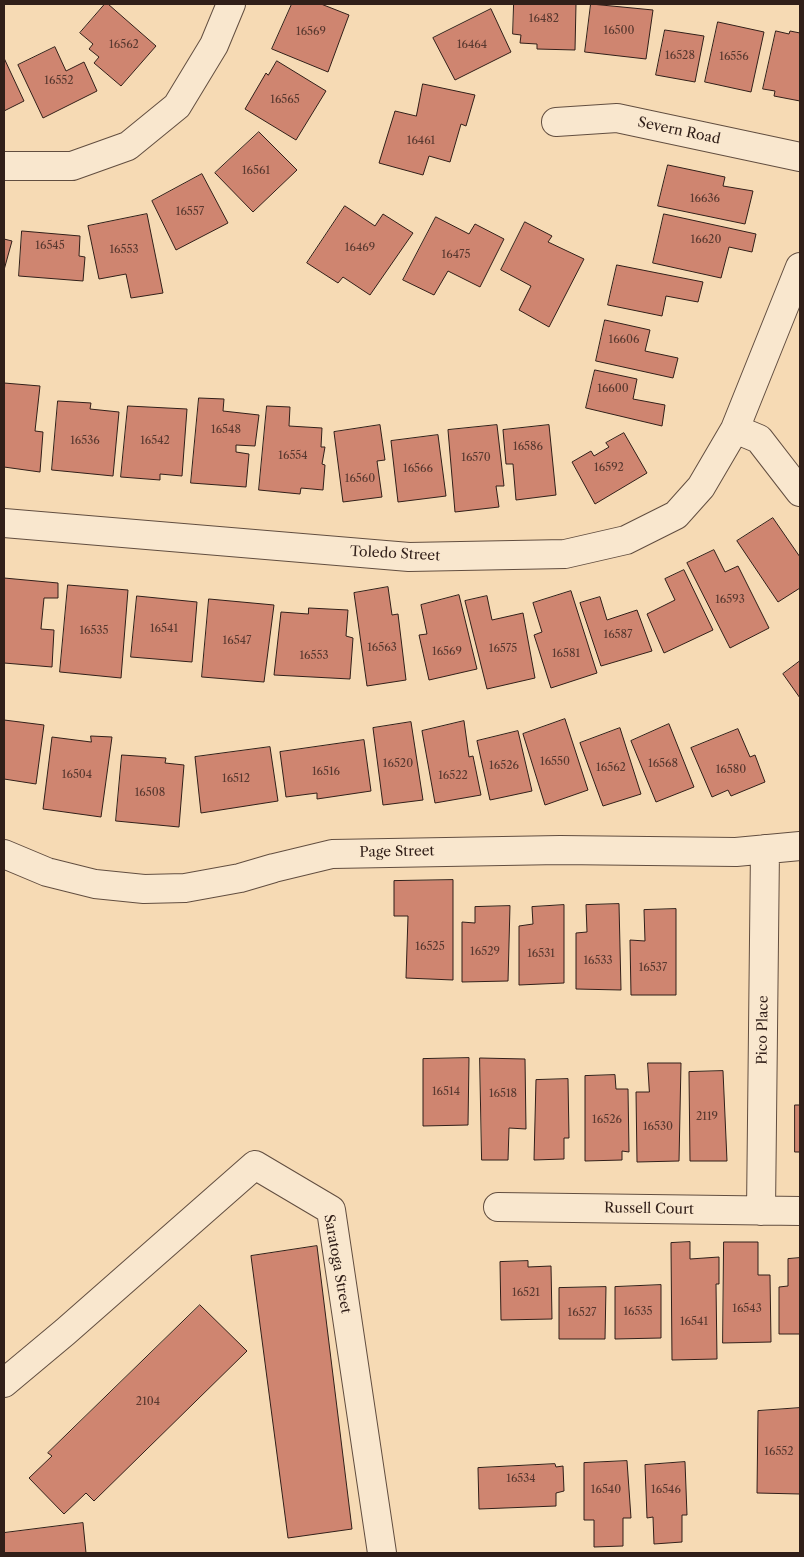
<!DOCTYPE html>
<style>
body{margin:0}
#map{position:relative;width:804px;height:1557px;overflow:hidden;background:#f6dab4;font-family:"Libre Caslon Text",serif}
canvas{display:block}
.frame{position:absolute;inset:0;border:5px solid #311f19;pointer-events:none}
</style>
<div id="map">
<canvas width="804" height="1557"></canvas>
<div class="frame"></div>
</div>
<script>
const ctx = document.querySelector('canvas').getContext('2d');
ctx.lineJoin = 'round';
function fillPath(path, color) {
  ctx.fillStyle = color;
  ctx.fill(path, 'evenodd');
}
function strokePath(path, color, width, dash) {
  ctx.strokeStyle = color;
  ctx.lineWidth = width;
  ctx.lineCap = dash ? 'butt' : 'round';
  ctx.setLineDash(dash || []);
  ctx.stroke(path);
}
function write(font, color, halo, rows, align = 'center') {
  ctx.font = font + ' "Libre Caslon Text",serif';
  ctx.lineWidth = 4;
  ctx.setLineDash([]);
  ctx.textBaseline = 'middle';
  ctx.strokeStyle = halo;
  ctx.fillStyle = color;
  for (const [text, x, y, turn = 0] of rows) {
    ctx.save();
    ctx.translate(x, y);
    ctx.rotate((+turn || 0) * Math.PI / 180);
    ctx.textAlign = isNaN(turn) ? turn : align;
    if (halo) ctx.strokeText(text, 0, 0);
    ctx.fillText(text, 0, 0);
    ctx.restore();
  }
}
const building = new Path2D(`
 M105,4h3l48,42 -35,40 -27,-23 5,-6 -10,-8 4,-5 -13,-11z
 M292,4h29l28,11 -21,57 -56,-23z
 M514,4h62l-1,46 -38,-1v-5l-17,-1 1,-8 -8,-1z
 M591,4l62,6 -7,49 -61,-7z
 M491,9l20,43 -56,28 -22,-42z
 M718,22l46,10 -13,60 -46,-10z
 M665,30l39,6 -9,46 -39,-7z
 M776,31l13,3 1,-3 10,2v68l-26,-5 1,-5 -12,-2z
 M55,47l11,24 18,-9 13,29 -54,27 -25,-53z
 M4,58l20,43 -20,10z
 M277,61l49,30 -30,49 -51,-31 21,-36 2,2z
 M423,84l52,11 -9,31 -5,-2 -11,38 -21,-6 -6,19 -44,-12 16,-52 21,5z
 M259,132l38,38 -44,42 -38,-39z
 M668,165l57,12 -2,9 30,5 -8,33 -87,-18z
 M202,174l26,49 -52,27 -24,-49z
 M345,206l30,20 8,-12 30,19 -43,62 -27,-18 -5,6 -31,-20z
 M147,214l16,79 -32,5 -5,-24 -27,5 -11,-53z
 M664,214l92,20 -4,18 -23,-5 -8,31 -68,-15z
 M436,217l33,17 6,-10 29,15 -24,48 -32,-16 -14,24 -31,-15z
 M525,222l27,14 -4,6 36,17 -35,68 -30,-17 12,-24 -30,-16z
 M22,231l58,5 -1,20 6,1 -2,24 -64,-5z
 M4,239l8,2 -8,29z
 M617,265l86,17 -5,20 -32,-6 -4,20 -54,-11z
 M605,320l45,10 -5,21 33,7 -5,20 -77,-17z
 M595,370l42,9 -4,20 32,6 -3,21 -76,-18z
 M4,383l36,3 -5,45 8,1 -3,40 -36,-5z
 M199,398l25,1 -1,12 36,4 -4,31 -19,-1v7l13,2 -3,33 -55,-4z
 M58,401l33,2 -1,6 29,3 -6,64 -61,-6z
 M128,406l59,3 -5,67 -22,-2v6l-39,-3z
 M267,406l23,1 -1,19 33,2 -1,19h4l-3,17 3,1 -2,25 -22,-2 -1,6 -41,-4z
 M380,425l5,35 -8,1 5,36 -39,5 -9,-70z
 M497,425l7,61h-8l3,21 -44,5 -7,-82z
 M549,425l7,70 -40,5 -3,-36h-7l-3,-34z
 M624,433l23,40 -52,31 -23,-42 19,-11 3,5 15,-9 -3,-4z
 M438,435l8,61 -48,6 -7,-61z
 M773,518l27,39v31l-22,14 -41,-61z
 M714,550l11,22 13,-6 31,62 -39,20 -43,-85z
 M684,570l29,60 -49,23 -17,-39 28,-14 -10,-21z
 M4,578l54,5v15h-14l-3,31 13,1 -2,37 -48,-4z
 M68,585l60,5 -7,88 -61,-6z
 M388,587l4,28 6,-1 8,66 -39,6 -13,-93z
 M571,591l26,82 -46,15 -17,-53 8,-3 -9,-29z
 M459,595l18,74 -48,11 -10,-45 8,-1 -6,-29z
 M137,596l60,6 -5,60 -61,-5z
 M487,596l5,24 31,-7 12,65 -48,11 -22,-88z
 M600,597l7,23 30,-10 15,41 -51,15 -21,-63z
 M209,599l65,6 -10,77 -62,-5z
 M309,608l39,2 -2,26 7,2 -3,41 -76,-4 7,-63 27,2z
 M800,661v37l-17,-24z
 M565,719l23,71 -43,15 -22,-71z
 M4,720l40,5 -8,59 -32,-5z
 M464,721l5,36 4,-1 8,39 -46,8 -13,-72z
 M411,722l12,78 -40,5 -10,-77z
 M669,724l25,63 -38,15 -25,-61z
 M620,728l21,66 -38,12 -23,-63z
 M738,729l12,28 5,-2 10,27 -34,14 -3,-6 -16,7 -21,-49z
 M518,731l14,60 -42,9 -13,-59z
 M91,736l21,1 -11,80 -58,-8 9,-72 39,5z
 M364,740l7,51 -54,8v-6l-31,4 -6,-45z
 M270,747l8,54 -77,12 -6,-56z
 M122,755l44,3 -1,5 19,2 -5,62 -63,-6z
 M453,880v100l-47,-2 2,-62h-14v-35z
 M619,904l2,86 -45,-1v-56l11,-1 -1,-27z
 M564,905v78l-45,2v-59l14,-2 -1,-17z
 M510,906l-2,75 -46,1v-60l13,1v-16z
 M676,909v86h-45l-1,-55 15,1 -1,-31z
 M469,1058l-1,67 -45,1v-67z
 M480,1058l45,1 1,70 -17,-1 -1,32h-26z
 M648,1063h33l-2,98 -42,1 -1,-70h13z
 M723,1071l4,90h-37l-1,-89z
 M615,1075l1,14h12l1,63 -7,-1v9l-37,1v-85z
 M568,1079l1,59h-5v21l-30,1 2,-80z
 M795,1105h5v47h-5z
 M690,1242v17l29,-2v27h-3l1,75 -45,1 -1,-117z
 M724,1242h34v33h12l1,67 -48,1z
 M317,1246l35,283 -64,9 -37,-282z
 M800,1258v76h-21v-47l9,-1v-27z
 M528,1261v6l23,-1 1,53 -51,1 -1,-58z
 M661,1285v53l-46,1v-52z
 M606,1287l-1,52h-46v-51z
 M200,1305l47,46 -153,150 -8,-8 -22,21 -35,-36 23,-22 -4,-3z
 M800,1408v86l-43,-1 1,-82z
 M627,1461l4,57h-8v28l-29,1v-27h-10v-57z
 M685,1462l2,53h-5v27l-28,2 -1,-27 -6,1 -2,-53z
 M555,1464l1,3 7,-1 1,25 -8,2v13l-77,3 -1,-41z
 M83,1523l3,30h-82v-20z`);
fillPath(building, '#cf8570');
strokePath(building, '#311f19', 1);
const minor = new Path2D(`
 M556,122l61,-4 183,39
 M4,166h68l56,-20 49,-40 37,-61 17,-41
 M735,429l24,10 41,53
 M4,523l405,34 156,-3 61,-14 50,-25 25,-28 34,-58 65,-162
 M4,854l43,18 48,12 49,5 41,-1 55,-10 34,-10 58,-14 228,-4 176,2 64,-6
 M498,1207l302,4
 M761,1211l4,-362
 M4,1383l61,-51 190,-167 76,45 51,343`);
strokePath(minor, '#624e40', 30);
strokePath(minor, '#f9e7ce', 28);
write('11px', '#58382f', null, [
 ["16482",544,19],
 ["16500",619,31],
 ["16569",311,32],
 ["16562",124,45],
 ["16464",472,45],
 ["16528",680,56],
 ["16556",734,57],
 ["16552",59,81],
 ["16565",285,100],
 ["16461",421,141],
 ["16561",256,171],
 ["16636",705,199],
 ["16557",190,212],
 ["16620",706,240],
 ["16545",50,246],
 ["16469",360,248],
 ["16553",124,250],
 ["16475",456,255],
 ["16606",624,340],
 ["16600",613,389],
 ["16548",226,430],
 ["16536",85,441],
 ["16542",155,441],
 ["16586",528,447],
 ["16554",293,456],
 ["16570",476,458],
 ["16592",609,468],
 ["16566",418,469],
 ["16560",360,479],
 ["16593",730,600],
 ["16541",164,629],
 ["16535",94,631],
 ["16587",618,635],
 ["16547",237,641],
 ["16563",382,648],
 ["16575",503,649],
 ["16569",447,652],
 ["16581",566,654],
 ["16553",314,656],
 ["16550",555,762],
 ["16520",398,764],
 ["16568",663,764],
 ["16526",504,766],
 ["16562",611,768],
 ["16580",731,770],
 ["16516",326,772],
 ["16504",77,775],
 ["16522",453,776],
 ["16512",236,779],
 ["16508",150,793],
 ["16525",430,947],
 ["16529",485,952],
 ["16531",541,954],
 ["16533",598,961],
 ["16537",653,968],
 ["16514",446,1092],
 ["16518",503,1094],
 ["2119",707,1117],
 ["16526",607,1120],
 ["16530",658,1127],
 ["16521",526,1293],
 ["16543",747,1309],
 ["16535",638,1312],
 ["16527",582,1313],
 ["16541",694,1322],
 ["2104",148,1402],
 ["16552",779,1452],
 ["16534",521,1479],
 ["16540",606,1490],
 ["16546",666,1490]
]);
write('14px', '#311f19', '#f9e7ce', [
 ["Severn Road",679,131,12],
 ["Toledo Street",395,554,3],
 ["Page Street",397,852,-1],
 ["Pico Place",763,1030,-89],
 ["Russell Court",649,1209,1],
 ["Saratoga Street",337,1264,80]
]);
</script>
